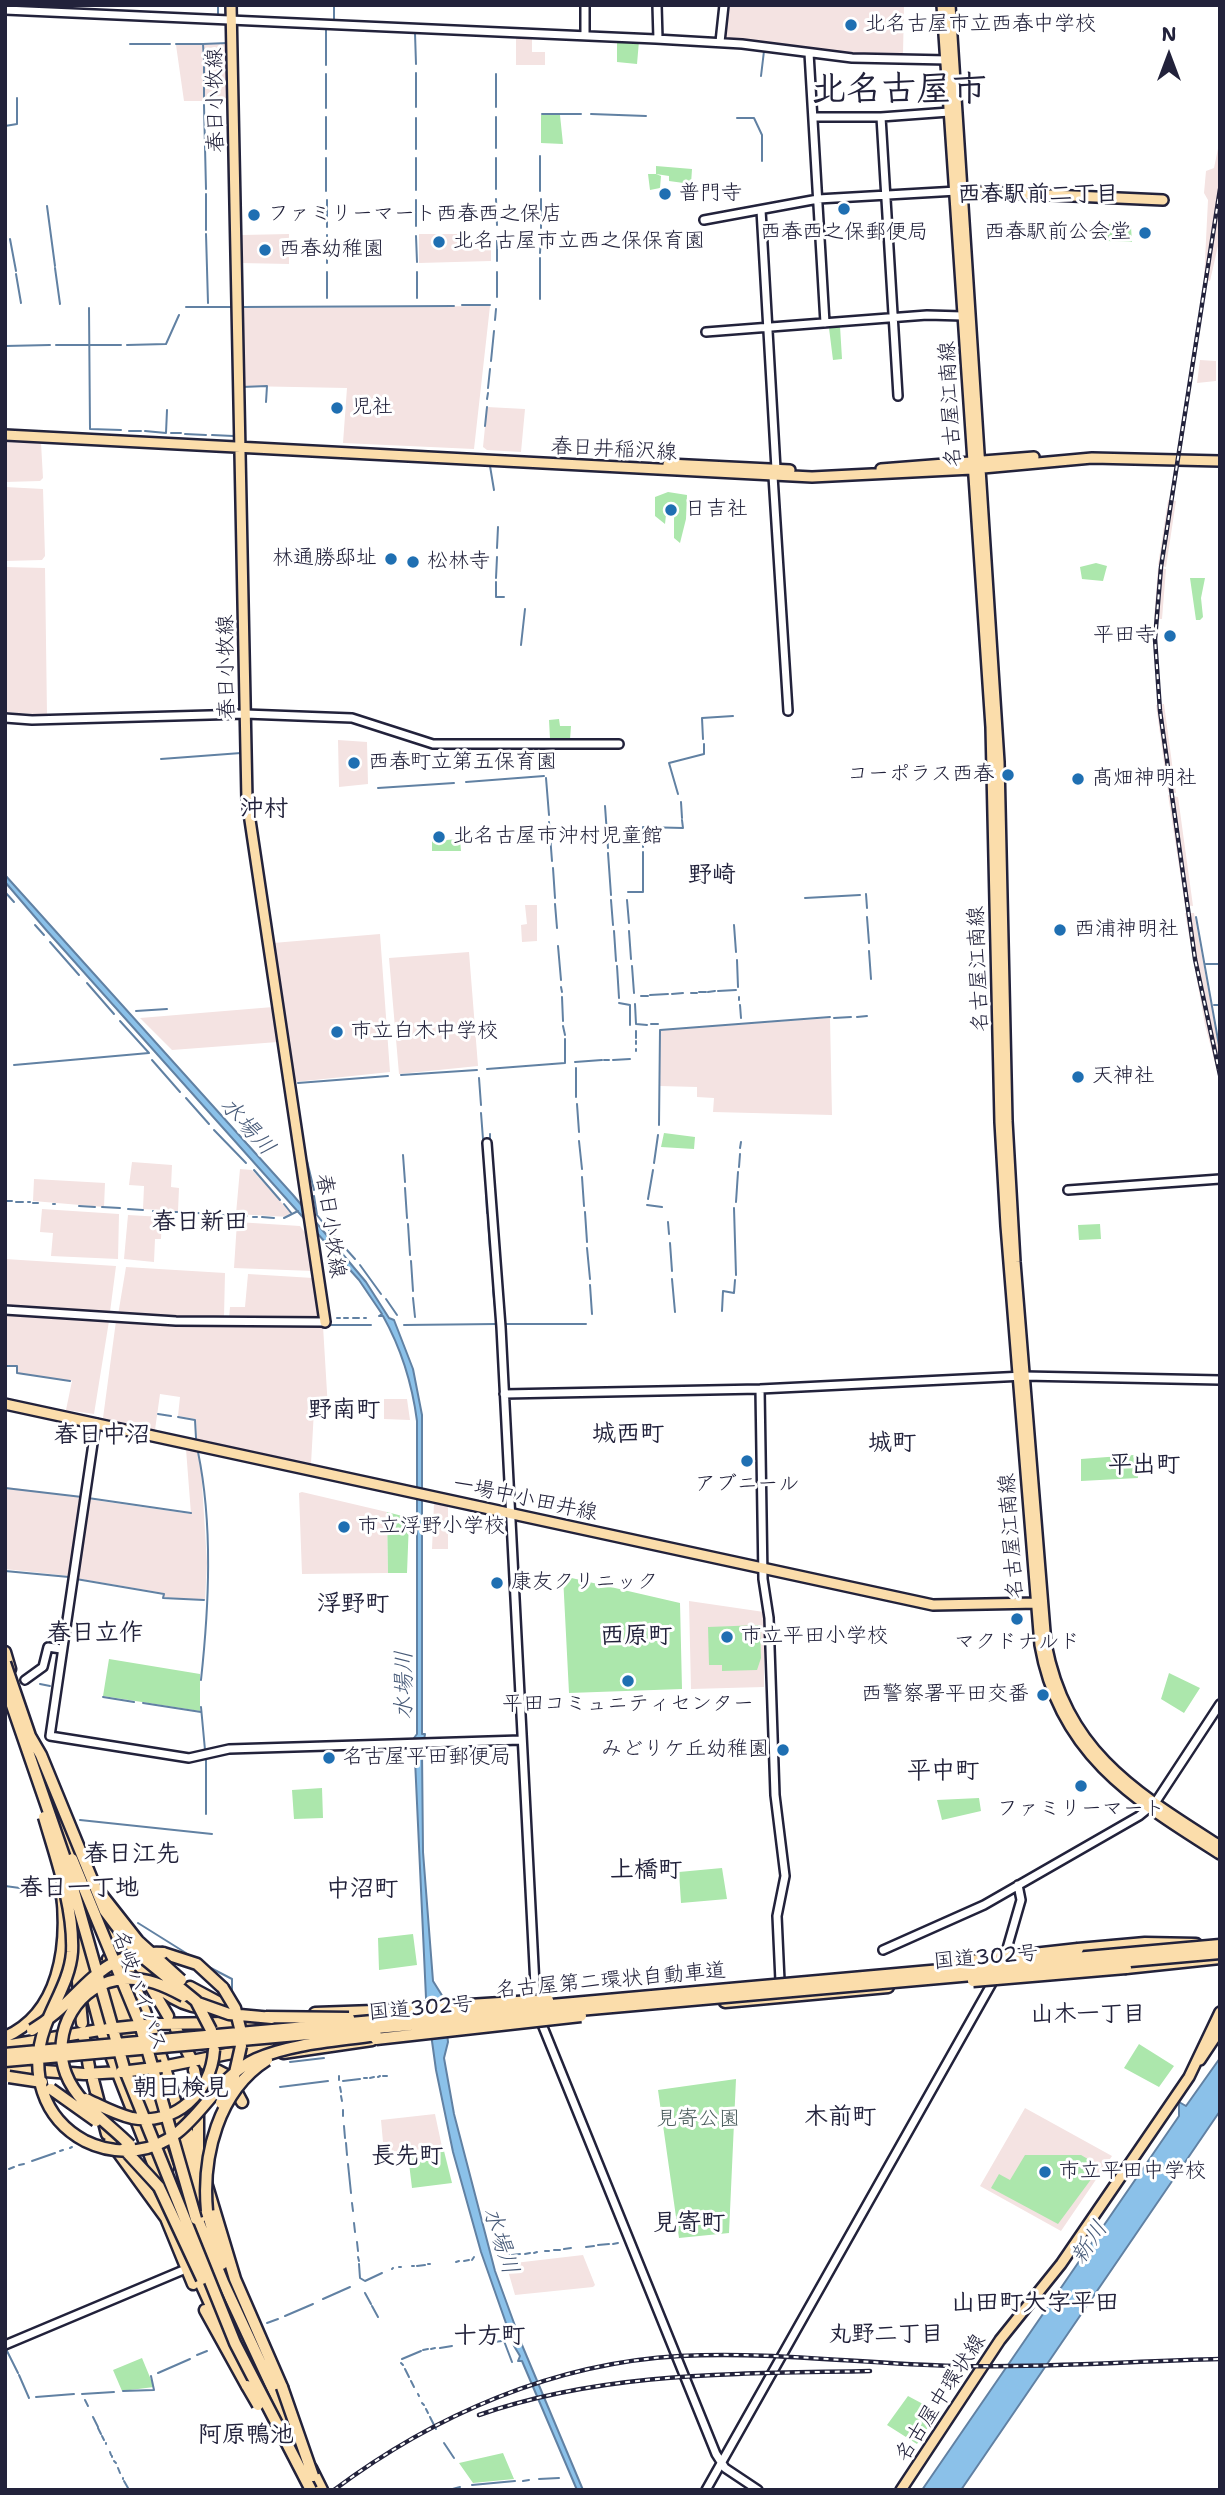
<!DOCTYPE html>
<meta charset="utf-8">
<style>
body{margin:0}
#map{position:relative;width:1225px;height:2495px;overflow:hidden;background:#fff;font-family:"Shantell Sans",sans-serif}
canvas{display:block}
.frame{position:absolute;inset:0;border:7px solid #22223b;pointer-events:none}
.north{position:absolute;left:1134px;top:21px;width:70px;height:70px;-webkit-text-stroke:5px #fff;paint-order:stroke;rotate:0deg;font-size:19px;font-weight:700;line-height:28px;text-align:center;color:#22223b}
.north::after{content:'';display:block;margin:auto;width:24px;height:32px;background:#22223b;clip-path:polygon(50% 0,100% 100%,50% 72%,0 100%)}
</style>
<div id="map">
<canvas width="1225" height="2495"></canvas>
<div class="frame"></div>
<div class="north">N</div>
</div>
<script>
const ctx = document.querySelector('canvas').getContext('2d');
ctx.lineJoin = 'round';
function fillPath(path, color) {
  ctx.fillStyle = color;
  ctx.fill(path, 'evenodd');
}
function strokePath(path, color, width, dash) {
  ctx.strokeStyle = color;
  ctx.lineWidth = width;
  ctx.lineCap = dash ? 'butt' : 'round';
  ctx.setLineDash(dash || []);
  ctx.stroke(path);
}
function write(font, color, halo, rows, align = 'center') {
  ctx.font = font + ' "Shantell Sans","Klee One",sans-serif';
  ctx.lineWidth = 6;
  ctx.setLineDash([]);
  ctx.textBaseline = 'middle';
  ctx.strokeStyle = halo;
  ctx.fillStyle = color;
  for (const [text, x, y, turn = 0] of rows) {
    ctx.save();
    ctx.translate(x, y);
    ctx.rotate((+turn || 0) * Math.PI / 180);
    ctx.textAlign = isNaN(turn) ? turn : align;
    if (halo) ctx.strokeText(text, 0, 0);
    ctx.fillText(text, 0, 0);
    ctx.restore();
  }
}
fillPath(new Path2D(`
 M727,5h177l-1,49 -3,2 -45,-1 -130,-16z
 M516,36h16v16h13v13h-29z
 M229,44v57h-45l-8,-56z
 M1220,139v98l-10,44 -6,-1 4,-80 -4,-7 2,-22 8,-3z
 M289,234v30l-49,-1 2,-28z
 M419,234h42v15h30v12l-72,2z
 M490,306l-16,143 -131,-6 4,-55 -105,-2 -2,-78z
 M1200,360l16,1v20l-19,2z
 M487,407l38,2 -4,43 -34,-2 -4,-3z
 M5,442l36,1 2,35 -3,3 -35,1z
 M5,487l38,2 2,67 -3,4 -37,1z
 M1168,500l8,1 -10,66 -8,-2z
 M5,567l40,1 2,147 -42,-3z
 M1158,568l8,1 -4,50h-8z
 M1164,704l12,89 -8,-1 -12,-87z
 M338,740l29,2 1,42 -29,3z
 M1168,795l10,2 15,109 -8,-1z
 M525,905h12v36l-15,1 -1,-17 6,-1z
 M1185,913h9l26,141v28l-15,-57z
 M380,934l10,138 -95,10 -22,-139z
 M469,952l9,114 -79,8 -10,-116z
 M273,1007l5,35 -106,8 -32,-32z
 M830,1018l2,97 -119,-3 1,-14 -17,-1v-10l-37,-1v-56z
 M132,1162l40,3 -1,22 8,1 -1,23 -35,-2 1,-23 -15,-1z
 M240,1169l12,1 40,44 -3,3 -53,-3z
 M34,1179l71,4 -1,24 -71,-6z
 M42,1209l77,5 -1,45 -67,-3 2,-23 -13,-1z
 M128,1215l34,2 -1,22h-6l-1,23 -30,-3z
 M237,1222l63,4 6,8 7,37 -79,-3z
 M5,1259l111,7 -6,46 -105,-5z
 M126,1267l99,6 -1,44 -13,3 -93,-5z
 M248,1274l65,4 6,38 -90,2 1,-11h15z
 M5,1314l104,7 -15,93 -28,-4 6,-29 -55,-8 1,-7 -13,-1z
 M116,1321l82,6 125,-1 5,83 -14,1 -3,54 -114,-25 -1,-20 -18,-3 2,-19 -20,-3 -5,36 -52,-12z
 M384,1399h23l3,21 -26,-1z
 M186,1449l11,2 4,17 6,95 -2,37 -41,-3v-4l-89,-15 12,-79 104,15z
 M7,1487l75,10 -13,79 -64,-7z
 M302,1492l85,20 1,61 -86,1 -3,-81z
 M434,1503l14,3v43h-16z
 M689,1601l75,11v75l-73,2z
 M1025,2108l87,48 -51,75 -81,-45z
 M435,2114l7,33 -58,6 -3,-33z
 M583,2255l12,30 -2,2 -78,8 -9,-31z`), '#f4e3e2');
fillPath(new Path2D(`
 M617,40l22,1 -2,23 -20,-2z
 M541,115h19l3,29 -22,-1z
 M656,166l36,3 -1,15 -22,-3v-5l-13,-2 5,2 -1,12 -10,2 -2,-16h8z
 M1109,224l22,3 1,15 -25,-1z
 M840,326l2,33 -9,1 -4,-32z
 M668,492l19,3 -1,24 -6,24 -6,-5v-32h-7l-2,18 -10,-8v-19z
 M1096,563l11,3 -4,15 -21,-2 -2,-12z
 M1190,578h15l-4,20 2,19 -3,3h-4z
 M559,719l1,7h11l-1,14 -20,-1 -1,-19z
 M460,839l1,12h-29v-10z
 M664,1133l31,4 -1,12 -33,-2z
 M1100,1224l1,15 -22,1 -1,-15z
 M1134,1455l4,23 -57,3v-22z
 M387,1512l19,5 3,4 -2,52h-19z
 M563,1576l117,27 2,86 -113,4z
 M760,1625l1,33 -4,12 -35,1v-6h-13l-1,-38z
 M109,1659l91,15v37l-97,-15z
 M1169,1673l31,15 -16,25 -23,-14z
 M322,1788l1,30 -29,1 -2,-29z
 M979,1798l2,13 -39,9 -5,-20z
 M722,1868l5,31 -46,4 -2,-31z
 M413,1934l4,31 -38,5 -1,-32z
 M1139,2044l35,22 -15,21 -35,-19z
 M736,2079l-7,154 -50,5 -21,-148z
 M444,2151l8,32 -40,5 -4,-33z
 M1025,2155h56l12,7 -4,7 6,5 -37,50 -67,-36 8,-14 11,6z
 M142,2358l12,29 -32,4 -9,-21z
 M908,2396l30,16 -21,32 -30,-19z
 M503,2453l11,26 -41,4 -14,-20z`), '#ace7ac');
const water = new Path2D(`
 M5,875l288,320 73,87 23,36 5,2 19,49 9,46v319h3l-3,18 1,100 10,129 10,16 5,45 -4,16 10,56 41,157 27,74 61,145h-6l-55,-129h-4l2,-5 -6,-10 -33,-94 -28,-100 -17,-82 -10,-72 -12,-260 3,-4v-313c-5,-38 -15,-71 -34,-105h-4l3,-2 -23,-34 -312,-349 -42,-49z
 M1220,2058v53l-259,379h-39l257,-374v-14l7,4z`);
fillPath(water, '#8bc1e9');
strokePath(water, '#6181a3', 2);
strokePath(new Path2D(`
 M218,5v10
 M334,5v14
 M326,29v36
 M415,33l1,31
 M130,44h40
 M176,44h27
 M204,60l-1,-16 25,-1
 M204,65v36
 M416,73v34
 M326,74v34
 M496,74v33
 M761,76l3,-25
 M204,105l2,84
 M542,114h39
 M591,114l55,2
 M326,117v32
 M496,117v31
 M416,118v31
 M737,118h17l8,17v26
 M5,126l12,-2v-26
 M540,156v35
 M326,158v33
 M416,158v32
 M496,158v31
 M206,194v36
 M496,199l1,26
 M327,200v27
 M416,200v26
 M47,206l8,60
 M541,228v-29
 M206,234l2,69
 M327,235v28
 M416,236l1,26
 M497,236v25
 M10,239l6,32
 M540,253l1,-18
 M55,268l5,36
 M327,272v26
 M417,272v26
 M16,274l5,29
 M497,297v-25
 M540,299v-41
 M462,305h28
 M186,307h47
 M242,307l212,-1
 M89,308l1,121 31,1
 M495,320l1,-11
 M56,345h65
 M127,345l39,-1 13,-29
 M5,346l45,-1
 M491,361l3,-30
 M242,387l25,-1 -1,16
 M488,388l2,-19
 M487,399l1,-6
 M485,426l2,-19
 M129,431h12
 M145,431l21,2 1,-23
 M171,433h10
 M185,434l21,1
 M212,435l21,1 3,-4
 M490,466l4,24
 M497,548l1,-21
 M496,578l1,-21
 M496,582v15h8
 M521,645l4,-36
 M703,739l-1,-21 31,-2
 M544,750l1,20
 M161,759l80,-6
 M546,778l3,37
 M466,782l78,-6
 M378,788l76,-5
 M678,794l-9,-31 35,-9v-10
 M681,802l1,16
 M605,806l3,42
 M549,822l3,39
 M643,847v-20l40,1 -1,-8
 M608,853l3,42
 M553,868l2,30
 M5,892l9,10
 M628,892h15v-40
 M866,894l1,14
 M805,898l55,-3
 M611,900l2,25
 M627,900l2,23
 M555,904l2,24
 M867,917l2,26
 M1196,917l24,134
 M35,925l9,10
 M734,925l2,27
 M614,931l2,30
 M629,931l2,28
 M50,942l29,33
 M558,946l3,34
 M869,951l2,28
 M737,960l1,27
 M1206,964h14
 M617,966l2,32
 M632,966l2,27
 M87,983l27,31
 M561,987l1,5
 M718,991l18,-1
 M699,992h7
 M708,992l7,-1
 M691,993h6
 M672,994l11,-1
 M650,995l18,-1
 M641,996h7
 M562,997l1,24
 M739,997v3
 M619,1003l11,2v20
 M635,1004l1,20 11,1
 M740,1005l1,13
 M1214,1005h6
 M136,1011l31,-2
 M857,1017l10,-1
 M834,1018l17,-1
 M120,1021l29,32
 M651,1024h7
 M563,1026l2,9
 M636,1031v7
 M636,1044v-3
 M636,1049v2
 M152,1060l28,32
 M604,1060h5
 M613,1060l17,-1
 M575,1062l27,-2
 M14,1065l135,-12
 M576,1068v29
 M487,1069l78,-6v-24
 M401,1075l76,-5
 M479,1078l2,27
 M298,1083l90,-7
 M186,1098l23,26
 M577,1104l2,28
 M481,1113l2,26
 M659,1125l1,-95 170,-13
 M214,1130l32,33
 M490,1134v5
 M579,1141l3,28
 M491,1148l2,27
 M740,1148l1,-6
 M484,1149l1,27
 M403,1155l2,27
 M307,1161l7,29
 M654,1163l4,-28
 M739,1167l1,-13
 M254,1170l26,30
 M582,1177l2,29
 M486,1183l1,30
 M405,1188l2,30
 M314,1196l3,19 7,9
 M648,1199l5,-29
 M5,1201h7
 M16,1202h7
 M28,1202h2
 M736,1202l2,-30
 M33,1203h5
 M53,1204h2
 M284,1204l8,10
 M647,1205l15,2
 M79,1206l16,1
 M102,1207l18,1
 M734,1208l2,67
 M128,1209l15,1
 M153,1211l14,1
 M173,1212h5
 M181,1212l12,1
 M585,1212l2,30
 M197,1213l16,1
 M217,1215h12
 M237,1216h10
 M253,1217h4
 M262,1217l12,1
 M488,1217l2,33
 M497,1217l2,31
 M284,1218l14,-7
 M668,1222l1,12
 M408,1224l2,31
 M329,1230l26,29
 M670,1243l2,28
 M587,1248l3,31
 M491,1254l3,26
 M411,1261l2,30
 M360,1265l21,29
 M672,1279l3,33
 M590,1285l2,29
 M493,1290l3,26
 M413,1298l2,19
 M386,1299l11,16
 M722,1311l1,-20 11,2 1,-13
 M337,1318h3
 M344,1318h4
 M353,1318h6
 M364,1318h2
 M177,1324l120,1
 M505,1324h81
 M327,1325h44
 M404,1325l92,-1
 M5,1366h12v7l53,8
 M158,1414l13,2
 M178,1417l17,3 1,18
 M198,1452c15,73 11,154 3,228
 M5,1488l77,9
 M88,1498l103,15
 M5,1571l64,6
 M76,1579l88,15 -1,4 41,2
 M40,1684l10,2
 M103,1697l31,5
 M143,1703l58,9
 M201,1707l4,43
 M206,1814v-56l17,-4
 M80,1820l132,14
 M5,1886l37,5
 M53,1890l5,18
 M138,1923l56,35
 M207,1966l25,13v13
 M290,2062l34,-4
 M339,2076v4
 M383,2076h4
 M378,2077l2,-1
 M364,2078h3
 M370,2078l4,-1
 M343,2081l17,-2
 M280,2087l48,-6
 M340,2087l1,5
 M341,2096l1,5
 M343,2110v6
 M344,2126l1,12
 M346,2143l1,12
 M70,2148l2,-1
 M60,2151l3,-1
 M32,2161l23,-8
 M348,2164l3,29
 M19,2165l5,-1
 M9,2169l5,-2
 M352,2203l1,8
 M354,2223l1,9
 M357,2242l1,9
 M613,2244l5,-1
 M598,2245l11,-1
 M586,2247l8,-1
 M564,2249l7,-1
 M554,2250h6
 M545,2251h4
 M534,2253l3,-1
 M525,2254l5,-1
 M512,2255l8,-1
 M504,2256l5,-1
 M358,2257l1,4
 M472,2260l2,-3
 M464,2261l5,-1
 M456,2262l3,-1
 M359,2264l1,14 5,3 17,-8
 M428,2264h2
 M412,2266h2
 M417,2266l8,-1
 M399,2267h2
 M392,2269l1,-1
 M365,2293l6,11
 M323,2299l27,-12
 M372,2306l6,11
 M285,2316l28,-12
 M267,2323l11,-4
 M504,2341l8,21
 M494,2342l8,-1
 M440,2348l12,-2
 M6,2349l12,24
 M431,2349l4,-1
 M423,2350l5,-1
 M197,2355l10,-4
 M402,2359l19,-8
 M401,2363l2,2
 M405,2369l4,8
 M158,2373l32,-14
 M19,2375l10,23
 M411,2381l3,6
 M123,2391l31,-1 -3,-14
 M82,2394l32,-2
 M418,2394l1,2
 M36,2397l38,-3
 M85,2400l3,6
 M422,2403l2,2
 M426,2409l2,4
 M93,2417l5,10
 M430,2417l6,12
 M98,2428l3,6
 M102,2436l2,4
 M106,2443v1
 M444,2443l10,15
 M110,2452l1,3
 M112,2456v1
 M114,2461l2,2
 M118,2468l2,5
 M123,2478v1
 M539,2479l20,-1
 M124,2481l4,7
 M523,2481l6,-1
 M472,2485l43,-4
 M449,2490l11,-3`), '#6181a3', 2);
const minor = new Path2D(`
 M585,5v31
 M657,5l1,34
 M5,10l651,29 86,5 110,14 96,2
 M720,42l4,-37
 M809,53l16,270
 M813,117h68l68,-5
 M881,117l17,279
 M761,210l15,259
 M704,220l114,-21 139,-8
 M706,332l221,-17 36,1
 M773,476l15,235
 M5,718l27,2 213,-6 107,4 81,26h186
 M487,1143l14,184 35,678
 M1068,1190l152,-11
 M5,1310l171,11 149,1
 M760,1389l3,190 6,39 6,177 10,81 -8,40 3,65
 M504,1394l256,-5 264,-13 196,4
 M96,1423l-46,313 139,22 40,-9 292,-9
 M25,1680l18,-13 5,-20 13,2
 M883,1950l101,-45 155,-89 16,-13 65,-99
 M1004,1959l17,-59 -3,-15
 M539,2017l177,437 9,14 33,22
 M5,2345l176,-74
 M706,2490l290,-514`);
const major = new Path2D(`
 M231,5l16,795 78,522
 M942,5l49,722 9,395 6,104 34,419c19,109 93,154 180,209
 M950,5l49,757 8,359 8,141 31,382c21,108 88,147 174,202
 M961,191l202,9
 M5,435l807,42 160,-8 120,-11 128,3
 M668,464l122,6
 M881,469l153,-12
 M5,1404l928,201 106,-2
 M1200,2060l20,-30
 M901,2490l99,-150 61,-76 128,-187 31,-65`);
const highway = new Path2D(`
 M5,1652l5,17
 M40,1763l35,102
 M105,1915c43,97 80,196 96,302
 M75,1930l26,100 64,164
 M1078,1949l67,-6 51,1
 M130,1951c16,28 39,53 73,57
 M163,1953l34,11 26,24
 M108,1959l60,178
 M76,1961l6,62
 M100,1965l68,202
 M1126,1968l94,-10
 M148,1982l20,34
 M190,1987l41,22
 M725,2002l163,-15
 M315,2013l59,-2
 M146,2024l164,-2
 M176,2029l14,28
 M5,2037c55,-24 63,-91 57,-144
 M84,2038l5,29
 M5,2046l100,-17
 M283,2053l89,-13
 M205,2064l23,12 14,26
 M162,2067l120,-24 44,-6
 M5,2068l79,6 36,-2
 M194,2070l4,19v64
 M93,2080l14,54
 M186,2128l12,28 37,123 47,108
 M110,2141l56,77 27,66
 M194,2210l29,72 73,157
 M207,2211l15,53
 M196,2273l25,55 14,18
 M205,2310l42,76
 M311,2468l11,22`);
strokePath(minor, '#22223b', 12);
strokePath(major, '#22223b', 14);
strokePath(highway, '#22223b', 15);
strokePath(minor, '#fff', 7);
strokePath(major, '#fbddab', 9);
strokePath(highway, '#fbddab', 10);
const rail = new Path2D(`
 M1220,189l-59,378 -6,72 5,72 35,248 25,116
 M479,2415c127,-44 259,-41 391,-44
 M334,2490c100,-75 220,-127 346,-134 91,-5 183,8 275,10 88,2 177,-5 265,-7`);
strokePath(rail, '#22223b', 4.5);
strokePath(rail, '#fff', 2, [5]);
const highwayBridge = new Path2D(`
 M5,1663l25,73 11,19 64,156 31,41 60,49 15,29
 M5,1685l59,171 60,212 111,275 76,147
 M44,1817c12,41 30,91 28,135 -2,27 -18,50 -27,75 -16,44 -3,91 40,114 16,8 34,11 52,9 57,-7 71,-69 119,-91 37,-16 81,-18 120,-24
 M72,1859l68,165 56,195
 M101,1894l37,47 43,39
 M953,1963l125,-14
 M973,1981l153,-13
 M223,1988l12,20 5,20
 M198,2003l31,11 43,4
 M374,2011l174,-11
 M266,2017l83,1
 M107,2029l38,-4
 M32,2030c50,-29 64,-81 131,-77
 M376,2039l205,-23
 M5,2054l1215,-109
 M5,2061l1215,-108
 M121,2072l41,-5
 M9,2077l33,5
 M51,2089l45,32
 M86,2099c15,7 29,15 46,19 43,8 79,-25 82,-68
 M221,2103l13,-26 7,-31
 M130,2145c-22,-22 -53,-42 -64,-71 -16,-42 12,-92 58,-95 22,-2 41,7 60,17
 M124,2149l35,38 43,92
 M207,2211c-5,-55 11,-120 60,-151
 M247,2386l11,19
 M282,2387l31,89`);
strokePath(highwayBridge, '#22223b', 15, []);
strokePath(highwayBridge, '#fbddab', 10);
for (const [x, y, r, color] of [
 [851,25,7,"#1f6fb2"],
 [665,194,7,"#1f6fb2"],
 [844,209,7,"#1f6fb2"],
 [254,215,7,"#1f6fb2"],
 [1145,233,7,"#1f6fb2"],
 [439,242,7,"#1f6fb2"],
 [265,250,7,"#1f6fb2"],
 [337,408,7,"#1f6fb2"],
 [671,510,7,"#1f6fb2"],
 [391,559,7,"#1f6fb2"],
 [413,562,7,"#1f6fb2"],
 [1170,636,7,"#1f6fb2"],
 [354,763,7,"#1f6fb2"],
 [1008,775,7,"#1f6fb2"],
 [1078,779,7,"#1f6fb2"],
 [439,837,7,"#1f6fb2"],
 [1060,930,7,"#1f6fb2"],
 [337,1032,7,"#1f6fb2"],
 [1078,1077,7,"#1f6fb2"],
 [747,1461,7,"#1f6fb2"],
 [344,1527,7,"#1f6fb2"],
 [497,1583,7,"#1f6fb2"],
 [1017,1619,7,"#1f6fb2"],
 [727,1637,7,"#1f6fb2"],
 [628,1681,7,"#1f6fb2"],
 [1043,1695,7,"#1f6fb2"],
 [783,1750,7,"#1f6fb2"],
 [329,1758,7,"#1f6fb2"],
 [1081,1786,7,"#1f6fb2"],
 [1045,2172,7,"#1f6fb2"]
]) {
  const dot = new Path2D();
  dot.arc(x, y, r, 0, 2 * Math.PI);
  ctx.fillStyle = color;
  ctx.fill(dot);
  strokePath(dot, '#fff', 2.5);
}
write('21px', '#22223b', '#fff', [
 ["北名古屋市立西春中学校",865,25],
 ["普門寺",679,194],
 ["ファミリーマート西春西之保店",268,215],
 ["西春西之保郵便局",844,233,"center"],
 ["西春駅前公会堂",1131,233,"right"],
 ["北名古屋市立西之保保育園",453,242],
 ["西春幼稚園",279,250],
 ["児社",351,408],
 ["日吉社",685,510],
 ["林通勝邸址",377,559,"right"],
 ["松林寺",427,562],
 ["平田寺",1156,636,"right"],
 ["西春町立第五保育園",368,763],
 ["コーポラス西春",994,775,"right"],
 ["髙畑神明社",1092,779],
 ["北名古屋市沖村児童館",453,837],
 ["西浦神明社",1074,930],
 ["市立白木中学校",351,1032],
 ["天神社",1092,1077],
 ["アブニール",747,1485,"center"],
 ["市立浮野小学校",358,1527],
 ["康友クリニック",511,1583],
 ["市立平田小学校",741,1637],
 ["マクドナルド",1017,1643,"center"],
 ["西警察署平田交番",1029,1695,"right"],
 ["平田コミュニティセンター",628,1705,"center"],
 ["みどりケ丘幼稚園",769,1750,"right"],
 ["名古屋平田郵便局",343,1758],
 ["ファミリーマート",1081,1810,"center"],
 ["市立平田中学校",1059,2172]
], 'left');
write('21px', '#22223b', '#fff', [
 ["春日小牧線",216,100,-91],
 ["名古屋江南線",951,404,-93],
 ["春日井稲沢線",614,450,3],
 ["春日小牧線",227,667,-91],
 ["名古屋江南線",979,969,-92],
 ["春日小牧線",330,1226,82],
 ["一場中小田井線",525,1499,12],
 ["名古屋江南線",1012,1536,-94],
 ["国道302号",986,1958,-5],
 ["名古屋第二環状自動車道",611,1981,-5],
 ["名岐バイパス",139,1991,71],
 ["国道302号",421,2009,-5],
 ["名古屋中環状線",941,2398,-57]
]);
write('21px', '#4b5d5d', '#fff', [
 ["見寄公園",698,2120]
]);
write('bold 23px', '#22223b', '#fff', [
 ["西春駅前二丁目",1038,195],
 ["山木一丁目",1088,2015],
 ["丸野二丁目",886,2335]
]);
write('italic 23px', '#475a78', '#fff', [
 ["水場川",247,1127,48],
 ["水場川",405,1685,-90],
 ["水場川",500,2241,72],
 ["新川",1090,2243,-56]
]);
write('bold 24px', '#22223b', '#fff', [
 ["沖村",264,810],
 ["野崎",712,876],
 ["春日新田",200,1223],
 ["野南町",344,1411],
 ["城西町",628,1435],
 ["春日中沼",102,1436],
 ["城町",892,1444],
 ["平出町",1144,1466],
 ["浮野町",353,1605],
 ["春日立作",95,1634],
 ["西原町",636,1637],
 ["平中町",943,1772],
 ["春日江先",132,1855],
 ["上橋町",646,1871],
 ["春日一丁地",79,1889],
 ["中沼町",362,1890],
 ["朝日検見",181,2089],
 ["木前町",840,2118],
 ["長先町",407,2157],
 ["見寄町",689,2224],
 ["山田町大字平田",1035,2304],
 ["十方町",489,2337],
 ["阿原鴨池",246,2436]
]);
write('bold 35px', '#22223b', '#fff', [
 ["北名古屋市",899,91]
]);
</script>
